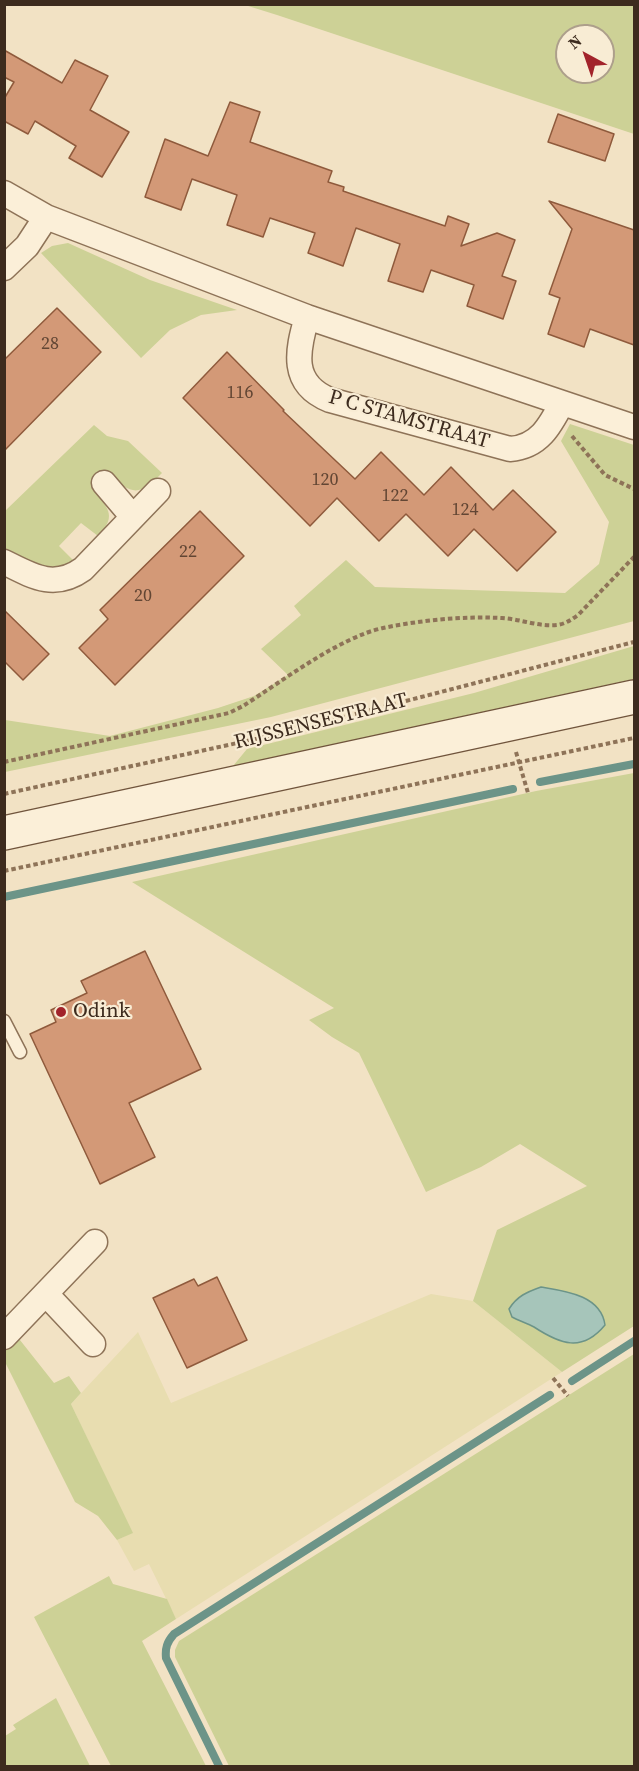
<!DOCTYPE html>
<style>
body{margin:0}
#map{position:relative;width:639px;height:1771px;overflow:hidden;background:#f2e2c4;font-family:"Source Serif 4",serif}
canvas{display:block}
.frame{position:absolute;inset:0;border:6px solid #3d2b1e;pointer-events:none}
.north{position:absolute;left:555px;top:24px;width:60px;height:60px;box-sizing:border-box;background:#f8ecd4;border:2px solid #ad9f8b;border-radius:50%;rotate:320deg;font-size:16px;font-weight:700;line-height:24px;text-align:center;color:#3d2b1e}
.north::after{content:'';display:block;margin:auto;width:21px;height:27px;background:#a2232a;clip-path:polygon(50% 0,100% 100%,50% 72%,0 100%)}
</style>
<div id="map">
<canvas width="639" height="1771"></canvas>
<div class="frame"></div>
<div class="north">N</div>
</div>
<script>
const ctx = document.querySelector('canvas').getContext('2d');
ctx.lineJoin = 'round';
function fillPath(path, color) {
  ctx.fillStyle = color;
  ctx.fill(path, 'evenodd');
}
function strokePath(path, color, width, dash) {
  ctx.strokeStyle = color;
  ctx.lineWidth = width;
  ctx.lineCap = dash ? 'butt' : 'round';
  ctx.setLineDash(dash || []);
  ctx.stroke(path);
}
function write(font, color, halo, rows, align = 'center') {
  ctx.font = font + ' "Source Serif 4",serif';
  ctx.lineWidth = 4.5;
  ctx.setLineDash([]);
  ctx.textBaseline = 'middle';
  ctx.strokeStyle = halo;
  ctx.fillStyle = color;
  for (const [text, x, y, turn = 0] of rows) {
    ctx.save();
    ctx.translate(x, y);
    ctx.rotate((+turn || 0) * Math.PI / 180);
    ctx.textAlign = isNaN(turn) ? turn : align;
    if (halo) ctx.strokeText(text, 0, 0);
    ctx.fillText(text, 0, 0);
    ctx.restore();
  }
}
fillPath(new Path2D(`
 M431,1294l42,7 89,71 -386,247 -27,-55 -15,7 -17,-31 15,-7 -61,-129 67,-72 33,71z`), '#e8ddb0');
fillPath(new Path2D(`
 M245,5h389v129l-357,-119zM567,36h36v36h-36z
 M68,243l82,37 87,30 -36,5 -31,15 -29,28 -100,-105 11,-7z
 M570,424l64,21v176l-363,96 -266,55v-52l105,16 108,-28 36,-12 34,-21 -27,-26 40,-34 -7,-9 52,-46 29,27 190,6 34,-29 10,-42 -48,-81z
 M94,425l13,11 21,5 34,32c-22,23 -30,23 -53,1l-18,13c15,20 28,27 7,49l-17,-13 -22,23 15,15c-27,16 -45,1 -69,-11v-39z
 M634,646v33l-401,87 14,-17 227,-56z
 M634,773v553l-72,46 -89,-71 24,-71 90,-44 -67,-42 -39,23 -55,25 -67,-139 -27,-16 -23,-17 25,-12 -202,-126 404,-91z
 M16,1335l38,48 15,-7 12,17 -10,11 62,129 -16,7 -19,-24 -23,-14 -70,-140v-14z
 M634,1354v412h-405l-54,-109v-7l4,-9z
 M109,1576l4,8 54,15 9,20 -34,22 64,125h-95l-77,-149z
 M56,1698l34,68h-85v-30l11,-7 -3,-4z`), '#cdd196');
const water = new Path2D(`
 M541,1287c24,4 60,8 64,38 -23,28 -45,19 -71,2 -7,-4 -15,-6 -22,-10l-3,-8c8,-13 18,-17 32,-22z`);
fillPath(water, '#a6c5ba');
strokePath(water, '#6c9488', 1.5);
strokePath(new Path2D(`
 M540,782l94,-18
 M4,897l509,-108
 M572,1381l62,-40
 M219,1766l-53,-108c-1,-10 1,-16 8,-24l376,-239`), '#6c9488', 8);
const building = new Path2D(`
 M4,50l58,33 13,-23 33,16 -18,34 39,22 -27,45 -33,-19 7,-12 -41,-25 -7,13 -24,-13v-22l10,-17 -10,-5z
 M230,102l30,10 -10,30 82,29 -4,11 16,5 -1,4 102,35 3,-10 21,8 -8,22 36,-13 18,7 -13,36 14,5 -13,38 -36,-13 7,-21 -43,-15 -8,22 -35,-11 12,-37 -44,-16 -13,38 -35,-13 7,-20 -45,-15 -7,19 -36,-12 10,-30 -45,-16 -11,31 -36,-13 20,-58 43,17z
 M558,114l56,20 -9,27 -57,-19z
 M549,201l85,29v115l-44,-16 -6,18 -36,-13 12,-36 -11,-4 23,-65z
 M57,308l44,44 -97,99v-91z
 M227,352l57,58 -1,1 72,68 26,-27 43,43 27,-28 42,43 20,-20 43,42 -39,39 -43,-42 -26,27 -42,-42 -27,27 -42,-43 -27,28 -127,-128z
 M200,511l44,45 -129,129 -36,-37 29,-29 -8,-9z
 M4,610l45,44 -26,26 -19,-19z
 M145,951l56,118 -72,34 26,54 -55,27 -70,-150 26,-12 -5,-12 36,-17 -6,-12z
 M217,1277l30,63 -60,28 -34,-70 41,-19 4,7z`);
fillPath(building, '#d39977');
strokePath(building, '#8f5a3c', 1.5);
const service = new Path2D(`
 M4,1021l16,31`);
const minor = new Path2D(`
 M4,193l42,24 261,100 327,110
 M4,268l23,-22 19,-29
 M307,317c-10,34 -17,67 23,83l180,49c29,-2 40,-23 52,-46
 M104,483l28,33
 M4,562c28,14 50,28 79,7l75,-78
 M46,1294l47,50
 M4,1337l91,-95`);
const secondary = new Path2D(`
 M4,833l630,-136`);
strokePath(service, '#8e7358', 15);
strokePath(minor, '#8e7358', 27);
strokePath(secondary, '#70543c', 36);
strokePath(new Path2D(`
 M572,436l33,39 29,14
 M516,752l12,41
 M4,762l225,-49 14,-7c38,-24 97,-69 140,-78 39,-8 80,-12 119,-10 18,1 37,9 55,7 8,-1 14,-5 21,-10l56,-58
 M4,794l270,-59 360,-93
 M4,871l630,-133
 M553,1378l15,18`), '#8e7358', 4, [4.5, 3]);
strokePath(service, '#fbefd8', 12);
strokePath(minor, '#fbefd8', 24);
strokePath(secondary, '#fbefd8', 33);
for (const [x, y, r, color] of [
 [61,1012,6,"#a2232a"]
]) {
  const dot = new Path2D();
  dot.arc(x, y, r, 0, 2 * Math.PI);
  ctx.fillStyle = color;
  ctx.fill(dot);
  strokePath(dot, '#f8ecd4', 2);
}
write('18px', '#624634', null, [
 ["28",50,344],
 ["116",240,393],
 ["120",325,480],
 ["122",395,496],
 ["124",465,510],
 ["22",188,552],
 ["20",143,596]
]);
write('21px', '#3d2b1e', '#f8ecd4', [
 ["P C STAMSTRAAT",409,420,16],
 ["RIJSSENSESTRAAT",321,722,-14]
]);
write('21px', '#3d2b1e', '#f8ecd4', [
 ["Odink",73,1012]
], 'left');
</script>
